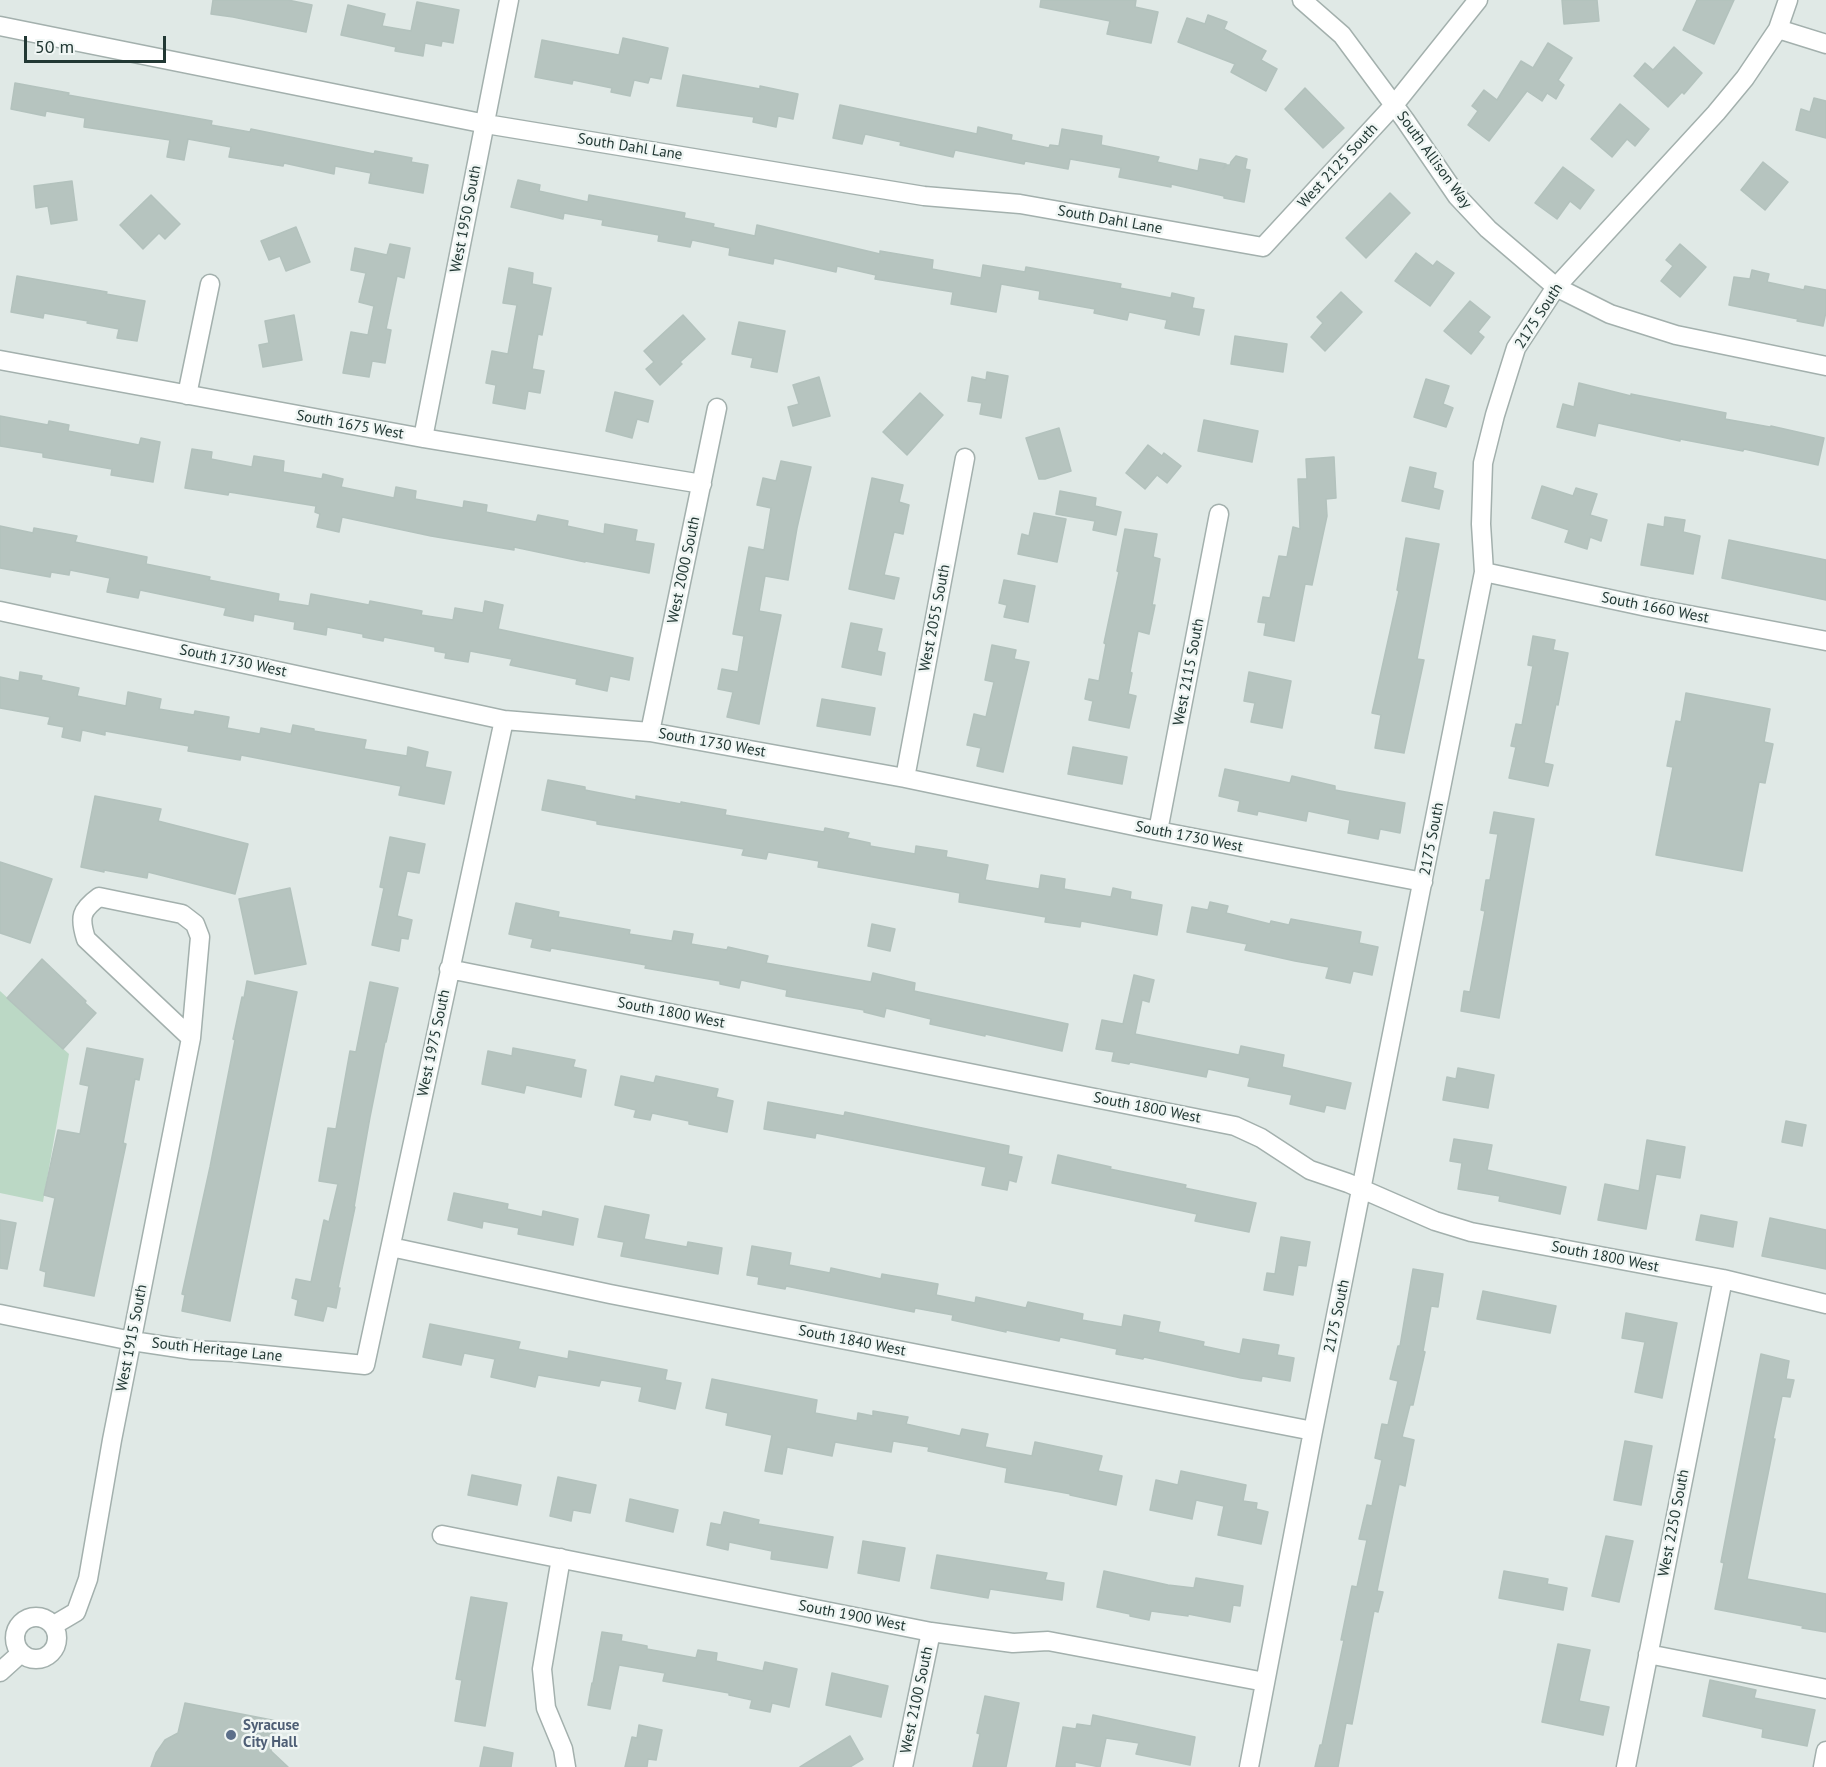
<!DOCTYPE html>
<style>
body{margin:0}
#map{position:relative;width:1826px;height:1767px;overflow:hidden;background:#e0e9e6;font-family:"PT Sans",sans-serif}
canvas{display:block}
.scale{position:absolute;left:24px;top:36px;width:142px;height:27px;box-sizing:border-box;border:3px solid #223834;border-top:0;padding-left:8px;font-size:18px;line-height:21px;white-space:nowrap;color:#223834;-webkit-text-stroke:4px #f0f6f4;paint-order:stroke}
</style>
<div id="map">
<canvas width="1826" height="1767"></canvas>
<div class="scale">50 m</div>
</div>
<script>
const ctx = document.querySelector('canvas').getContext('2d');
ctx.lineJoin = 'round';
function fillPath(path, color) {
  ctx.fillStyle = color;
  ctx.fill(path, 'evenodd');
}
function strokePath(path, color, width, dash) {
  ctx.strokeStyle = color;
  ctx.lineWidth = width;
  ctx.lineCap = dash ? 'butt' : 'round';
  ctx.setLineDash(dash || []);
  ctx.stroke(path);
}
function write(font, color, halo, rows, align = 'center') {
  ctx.font = font + ' "PT Sans",sans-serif';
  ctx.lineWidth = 5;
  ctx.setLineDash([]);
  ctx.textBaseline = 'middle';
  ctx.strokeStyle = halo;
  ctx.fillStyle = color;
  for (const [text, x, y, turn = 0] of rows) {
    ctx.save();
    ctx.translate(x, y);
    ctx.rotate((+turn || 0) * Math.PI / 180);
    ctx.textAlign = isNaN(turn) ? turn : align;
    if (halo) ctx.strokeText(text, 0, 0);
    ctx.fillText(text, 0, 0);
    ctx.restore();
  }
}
fillPath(new Path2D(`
 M0,991l69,63 -26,148 -43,-9z`), '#bbd8c5');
const building = new Path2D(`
 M213,0h75l24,5 -6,27 -73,-15 -22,-3z
 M1041,0h95l-1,7 23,5 -7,31 -44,-9 3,-13 -70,-14z
 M1562,0h35l2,21 -35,3z
 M1697,0h37l-20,44 -31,-14z
 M417,2l42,8 -6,33 -11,-2 -1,5 -16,-3 -2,13 -28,-5 1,-4 -55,-12 7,-30 37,9 -3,12 29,5z
 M1208,15l19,7 -3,7 42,22 -5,9 16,9 -11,22 -35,-19 4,-8 -57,-22 9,-24 18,6z
 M623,38l45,10 -7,31 -11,-2 -2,6 -14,-3 -4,16 -19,-4 1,-4 -39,-8 -1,4 -37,-7 7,-37 77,15z
 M1548,43l24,15 -14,22 6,5 -8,14 -9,-6 -5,8 -15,-10 -38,50 -21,-16 10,-14 -6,-5 12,-16 13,10 24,-39 12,7z
 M1674,47l28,26 -18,21 -2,-2 -14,15 -34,-31 11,-13 8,7z
 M683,75l77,14v-3l38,8 -5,25 -15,-3 -2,11 -23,-5 1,-5 -77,-11z
 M15,83l54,10 -1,2 144,26 -1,4 39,7 1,-3 123,25 1,-3 37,7 -1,4 17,3 -5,28 -54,-10 2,-10 -36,-7 -1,8 -50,-11 -1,3 -54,-9 2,-10 -43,-8 -4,21 -17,-3 3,-17 -86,-13 1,-9 -39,-7 -1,5 -34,-7z
 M1305,88l39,40 -21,20 -38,-39z
 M1814,98l12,3v37l-30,-8 5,-21 9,3z
 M1620,104l29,25 -14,17 -8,-7 -15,18 -21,-18z
 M840,105l137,29 1,-7 34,8 -1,5 38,8 1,-3 9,1 3,-17 40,7 -1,9 58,12 -2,5 41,9 2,-12 26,5 -3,5 4,-4h3l1,-3 5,-6 11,3 -2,10 5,1 -6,32 -20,-4v-2l-53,-12v3l-52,-10 2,-9 -51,-9 -2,10 -43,-8 -1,3 -69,-14 -2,7 -53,-12 1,-3 -36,-8 -3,10 -29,-6z
 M1763,162l25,20 -23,28 -24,-20z
 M1563,167l31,23 -14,19 -10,-8 -13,18 -22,-16z
 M518,180l22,5 -1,6 49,11 1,-7 96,18 -1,5 30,6 -1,3 42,9 2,-11 123,29v-3l53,9 -1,9 49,9 2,-13 42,7 1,-5 95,17 -1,4 51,10 1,-5 22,5 -2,10 12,2 -5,25 -34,-7 2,-8 -38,-8 -2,8 -33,-7 1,-4 -56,-10 1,-8 -39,-7 -5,28 -45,-8 2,-12 -78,-13 1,-4 -39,-9 -1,6 -62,-14 -1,6 -44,-9 1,-7 -38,-8 -2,7 -32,-6 1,-6 -57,-10 1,-5 -39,-7 -1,6 -52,-12z
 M72,181l5,39 -26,4 -3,-18 -12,2 -2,-22z
 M1390,193l20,20 -44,45 -20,-20z
 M151,195l29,29 -15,15 -6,-6 -16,16 -23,-24z
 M296,227l14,35 -24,9 -6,-15 -11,4 -8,-19z
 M390,244l20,4 -6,30 -7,-2 -11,53 5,1 -6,33 -13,-2 -3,16 -26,-4 8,-41 17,3 6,-29 -15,-4 7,-29 -15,-3 4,-22 32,7z
 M1680,244l26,23 -26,30 -19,-16 12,-15 -7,-6z
 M1416,253l17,13 4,-5 17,12 -24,33 -35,-25z
 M509,268l24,5 -1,11 19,4 -9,47 -4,-1 -6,35 12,2 -4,22 -12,-2 -3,18 -32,-6 3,-18 -10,-2 6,-32 16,3 9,-49 -14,-2z
 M1752,270l17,4 -2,8 37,8 1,-4 21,4v22l-3,14 -26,-5 1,-2 -69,-14 5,-28 16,2z
 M17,276l90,16 -1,2 39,7 -8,40 -20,-3 2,-9 -32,-6 1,-2 -44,-8 -1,5 -32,-6z
 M1341,292l21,20 -37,39 -14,-14 12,-14 -6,-6z
 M1470,301l20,16 -12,15 6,5 -13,17 -27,-23z
 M294,315l8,45 -39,7 -4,-22 10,-2 -4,-22z
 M683,315l22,24 -25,23 2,2 -22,21 -14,-16 8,-7 -10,-11z
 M739,322l46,9 -8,41 -26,-5 2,-9 -21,-4z
 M1235,336l52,8 -4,28 -52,-8z
 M987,372l21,4 -7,42 -21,-4 2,-11 -14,-2 4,-24 14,3z
 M819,377l11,39 -37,10 -5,-19 11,-3 -6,-19z
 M1426,379l23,7 -6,18 10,4 -7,19 -32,-10z
 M1579,383l52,13v-2l95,19 -1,6 45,8 1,-1 53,12 -6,27 -74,-16 -1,2 -63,-12v2l-82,-18 -3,13 -38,-9 6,-23 11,3z
 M615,392l38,9 -5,21 -11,-3 -5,19 -26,-7z
 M920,393l23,22 -36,40 -24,-23z
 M0,416l48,9 1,-4 20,4 -1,6 71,14 2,-7 19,4 -7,40 -42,-7 1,-6 -69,-12v-4l-43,-7z
 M1204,420l54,11 -6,31 -54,-11z
 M1059,428l12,43 -26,8h-6l-13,-41z
 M1148,445l14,11 2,-3 17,13 -14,17 -10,-8 -12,14 -19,-16z
 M192,449l20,3 -1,7 41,8 2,-11 30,5 -1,11 39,7 1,-5 20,5 -2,8 53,11 2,-11 20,4 -1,8 48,9 1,-7 23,4 -1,7 50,10 2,-7 30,6 -1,5 37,8 1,-10 32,6 -2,11 19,3 -5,29 -64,-12v1l-71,-15v3l-83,-14 -89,-19 -3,15 -22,-5 3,-13 -5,-2 1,-6 -87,-14 -1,3 -43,-7z
 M1334,457l2,41 -10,1 1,17 -15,69 -7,-1 -11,57 -30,-6 2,-12 -8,-1 5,-25 7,1 9,-42 8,1 6,-30 7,2 -2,-50h9l-1,-20z
 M781,461l30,6 -14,61 -9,52 -23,-4 -6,35 22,4 -22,109 -32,-7 6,-25 -15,-3 4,-20 16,3 6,-36 -11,-2 16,-87 15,3 7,-42 -14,-3 6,-27 13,3z
 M1410,467l26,6 -3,15 10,3 -4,18 -37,-8z
 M872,478l31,7 -4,17 10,3 -6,29 -9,-2 -10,43 15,3 -5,21 -45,-10z
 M1542,486l31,10 3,-8 21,6 -7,21 17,5 -6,21 -11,-4 -3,12 -22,-7 4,-12 -37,-12z
 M1060,491l36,7 -1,8 26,6 -5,23 -23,-5 2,-9 -39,-7z
 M1034,513l32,6 -9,43 -39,-8 4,-20 7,2z
 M1665,517l20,3 -2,12 17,4 -7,38 -52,-9 7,-41 16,3z
 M0,526l33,7 1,-5 43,8 -2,6 72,15 -1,7 64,13 -1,3 70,14 -1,7 31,5 2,-12 58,11 1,-4 52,10 -1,4 32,5 2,-12 28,5 2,-12 18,4 -5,24 135,29 -4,22 -19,-4 -3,15 -31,-7 1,-5 -67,-14 2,-6 -42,-8 -2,11 -23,-4 1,-5 -11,-2v-4l-51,-10 -1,4 -20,-4v-3l-36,-7 -1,8 -32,-6 1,-7 -41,-8 -1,7 -29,-6 2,-7 -86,-18 -2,8 -31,-6 3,-14 -40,-8 -1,5 -18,-3 -1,5 -50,-9z
 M1125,529l32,5 -4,23 7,2 -8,46h3l-6,29 -11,-3 -8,41 2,1 -4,21 8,2 -7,32 -40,-8 4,-19 -8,-2 4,-20 10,2 7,-37 -2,-1 15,-71 -2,-1z
 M1406,538l33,6 -22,115 7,1 -20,93 -29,-5 6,-33 -9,-2 27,-122 -2,-1z
 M1729,540l97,20v40l-104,-22z
 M1004,580l31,6 -7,36 -24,-5 3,-12 -8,-2z
 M851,623l31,6 -5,22 8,2 -4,22 -39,-8z
 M1533,636l22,4 -2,10 15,3 -10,52 -2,-1 -12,59 9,2 -5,21 -39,-8 7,-31 -5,-1 5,-22 6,1 11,-59 -5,-1z
 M992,645l24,5 -2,9 15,3 -26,110 -26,-6 4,-18 -14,-3 7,-31 12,3 8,-35 -9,-2z
 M20,672l22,4 -1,4 38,8 -2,8 49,10 2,-14 33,7 -2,10 35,6 1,-4 34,6 -2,11 33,6 1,-6 30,6 2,-9 21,4v2l52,9 -2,9 43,7 1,-9 20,5 -3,15 26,5 -7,32 -45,-9 2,-9 -160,-31 -1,5 -52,-9 1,-5 -84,-15v4l-23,-5 -2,11 -18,-4 2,-10 -16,-3 2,-7 -50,-9v-31l19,4z
 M1249,672l42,9 -9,47 -31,-6 4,-19 -11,-2z
 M1686,693l84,16 -6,33 9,2 -8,39 -6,-1 -17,89 -86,-16 17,-88 -6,-1 9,-45 5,1z
 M822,699l53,9 -5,27 -53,-9z
 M1073,747l54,10 -5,27 -54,-10z
 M1225,769l65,14 2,-7 43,10v4l70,13 -5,30 -20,-4 -2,10 -30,-6 2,-13 -42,-9 -2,10 -48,-10 -1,4 -19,-4 2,-10 -21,-5z
 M548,780l37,7v3l51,10v-4l45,8v-2l45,8 -1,5 99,17 1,-4 24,5 -2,5 23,5v3l45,8 1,-8 31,5 -1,6 42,8 -3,15 54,9 2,-14 24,4 -1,10 47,8 2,-9 18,4 -1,7 32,6 -5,30 -76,-14 -1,6 -35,-5 1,-5 -87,-15 1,-9 -142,-26 1,-6 -51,-9 -2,7 -24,-4 2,-6 -147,-25v-3l-55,-11z
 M95,796l66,13 -3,12 90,23 -13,50 -87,-22 -1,6 -43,-8v2l-23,-5z
 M1494,812l40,7 -35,199 -38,-7 3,-20 6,1 15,-81 -4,-1 5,-30h4l8,-46 -8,-1z
 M390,837l35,7 -6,29 -12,-2 -10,45 15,4 -4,19 -7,-1 -2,13 -27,-6 12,-57 -4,-1z
 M0,862l52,17 -22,64 -30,-10z
 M290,888l16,76 -51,10 -16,-75z
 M1210,902l18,4 -2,7 44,11 1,-3 18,4 2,-6 70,13 -2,11 19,4 -6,28 -19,-4 -3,12 -24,-5 3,-11 -34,-6 -50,-11 2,-6 -60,-12 5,-25 16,3z
 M516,903l43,9 -1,5 72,13 -1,4 43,7 2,-10 19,3 -2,10 36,6 1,-3 40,9 -2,7 105,19 2,-9 42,10 -1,8 154,33 -6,27 -77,-17v2l-55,-12 1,-5 -45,-11 -2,9 -20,-5v-2l-78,-14 1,-6 -46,-10 -2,8 -19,-4v-3l-75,-13 1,-3 -95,-17 -1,3 -19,-4 2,-8 -24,-5z
 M872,924l23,5 -5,22 -22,-5z
 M42,959l44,42 -1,2 11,10 -33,36 -56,-51z
 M1134,975l20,5 -5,22 -7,-2 -7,34 104,21 2,-9 43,9 -2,12 69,16 -6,26 -19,-4 -2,7 -34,-8 2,-9 -44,-9 2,-8 -42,-9 -2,8 -76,-15 -1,2 -17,-3 2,-9 -18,-3 6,-29 21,4z
 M247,981l50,11 -67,329 -48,-10 3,-16 -3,-1 28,-127 25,-127 -2,-1 9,-42 2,1z
 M370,982l28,6 -12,54h-1l-15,75 -16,90h1l-17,81h2l-4,20 -9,-2 -4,15 -28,-6 3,-15 -6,-2 4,-19 15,3 13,-62 5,2 9,-38 -19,-3 9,-53 8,1 14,-78 6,1z
 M87,1048l56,11 -4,21 -4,-1 -12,64 3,1 -32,152 -50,-10 2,-14 -6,-2 15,-72 -11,-3 14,-65 22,4 9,-48 -9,-2z
 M513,1048l62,12 -2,7 13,3 -5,27 -55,-12 -2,8 -42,-9 6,-33 24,5z
 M1458,1068l36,7 -6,33 -45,-8 4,-23 9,2z
 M621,1076l33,7 2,-7 62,13 -2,8 17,4 -6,31 -38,-8v-3l-37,-8 -2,7 -16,-3 2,-7 -21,-5z
 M768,1102l76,14 1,-4 164,34 -1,8 14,3 -6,25 -7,-2 -2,10 -25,-5 4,-18 -170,-34 -1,5 -51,-9z
 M1786,1121l20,4 -4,21 -20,-4z
 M1454,1139l38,6 -5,25 79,17 -6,27 -61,-13 1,-5 -42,-7 4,-26 -12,-2z
 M1647,1140l38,7 -5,31 -24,-4 -10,55 -48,-9 7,-36 34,7z
 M1058,1155l53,12 -1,2 76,16 -1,3 71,15 -7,29 -54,-11 2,-7 -145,-31z
 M454,1193l54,11 -1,5 35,8 1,-6 35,8 -5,26 -55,-11 1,-6 -36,-7 -1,7 -34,-8z
 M605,1206l44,9 -5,24 43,8 1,-5 34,6 -4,26 -97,-18 3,-14 -26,-5z
 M1701,1215l36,7 -4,25 -37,-7z
 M1770,1218l56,12v39l-64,-13z
 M0,1220l16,3 -9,46 -7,-1z
 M1281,1237l29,5 -4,24 -8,-1 -5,30 -29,-5 3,-17 8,1z
 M752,1246l39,7 -2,12 41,8 1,-5 50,11 1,-5 56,10 -2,11 39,8 1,-6 50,11 2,-6 55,12 -1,6 40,7 2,-12 36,7 -2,10 46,10 -1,4 37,8 3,-15 36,6 -2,10 17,3 -4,23 -28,-5 -1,5 -20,-3 -97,-21 -1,2 -27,-5 1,-5 -57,-12 -1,4 -53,-11v2l-54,-12 1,-5 -38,-7 -1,4 -128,-26 -1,3 -27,-5 1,-7 -12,-2z
 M1413,1269l30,5 -5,33 -7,-1 -8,45 2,1 -12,53h-3l-8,32 12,3 -9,46 -6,-2 -22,107 6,1 -5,20 -4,-1 -22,113 -6,-1 -8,44h-23l5,-22h2l22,-105h-3l11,-54 5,1 10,-47 -8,-1 8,-34 5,1 10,-46 -7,-2 7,-34 6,1 10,-44 -8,-2 8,-33h2z
 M1483,1291l73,15 -6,27 -73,-14z
 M1626,1313l51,10 -15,75 -27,-6 10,-50 -23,-4z
 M430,1324l90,18 -2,7 50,10 1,-8 98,19 -2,10 16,3 -6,26 -36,-8 3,-14 -41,-7 -2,6 -61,-11 -3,12 -44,-10 4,-18 -31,-6 -3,12 -38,-8z
 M1761,1354l28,7 -3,18 8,1 -4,17 -8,-1 -9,43h2l-28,140 79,15v38l-24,-4 1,-2 -88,-17 9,-46 -3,-1z
 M712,1379l105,21 -2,13 42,8 1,-8 15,3v-5l35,6 -2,7 54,12 2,-7 26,5 -3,13 47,9 3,-14 67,14 -4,15 24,5 -6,29 -46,-10 1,-1 -66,-12 2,-14 -79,-17 1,-4 -36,-6 -2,11 -56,-10 -3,14 -45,-9 -5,27 -17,-3 7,-36 -46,-10 2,-12 -22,-5z
 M1625,1441l27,5 -11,59 -27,-5z
 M1181,1471l65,14 -3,16 14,2 -1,6 12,3 -7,32 -43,-9 6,-29 -28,-6 -4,19 -42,-9 6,-30 22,5z
 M472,1475l49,10 -4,20 -49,-10z
 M558,1477l38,8 -6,28 -17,-3 -2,11 -21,-5z
 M630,1499l48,11 -5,22 -47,-11z
 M724,1512l35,8 -1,4 75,13 -6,31 -56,-9 1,-8 -43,-9 -1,8 -21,-5 4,-22 10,2z
 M1606,1536l27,5 -14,61 -27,-6z
 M863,1541l42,7 -6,33 -41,-8z
 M937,1555l110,18 -2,7 19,3 -2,17 -72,-11 -2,9 -57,-10z
 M1104,1571l64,14 26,3 2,-10 47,8 -3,20 -7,-1 -3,17 -42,-8v2l-37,-5 -2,9 -19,-4v-2l-33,-7z
 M1504,1571l44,8 -1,5 20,4 -4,22 -64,-12z
 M471,1597l36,6 -22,123 -30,-5 7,-41 -6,-1z
 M602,1632l20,3 -1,6 26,5v3l49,9 2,-8 19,3 -1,8 47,10 2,-9 32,7 -8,38 -17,-4 -2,9 -20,-4 2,-8 -23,-5v-2l-66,-12 2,-8 -46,-8 -9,44 -22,-4 4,-22h1z
 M1558,1644l32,6 -11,51 30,6 -6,28 -61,-13z
 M832,1673l56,13 -7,31 -55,-12z
 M1710,1680l46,10 -2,8 61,12 -8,36 -45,-9 1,-8 -60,-13z
 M985,1696l34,7 -13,64h-33l7,-33 -3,-1z
 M185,1703l92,18 -6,30 17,16h-137l5,-14 9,-13 13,-7z
 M1093,1715l102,22 -5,28 -54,-11 3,-11 -33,-5 -6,29 -25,-5v5h-19l7,-40 13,2 1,-5 14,2z
 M639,1725l23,5 -6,30 -8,-1 -1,8h-22l7,-30 5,1z
 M850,1736l13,23 -13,8h-50z
 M484,1747l29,6 -2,14h-31z`);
fillPath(building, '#b6c4bf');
strokePath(building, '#b3c2bd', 1.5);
const minor = new Path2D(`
 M1302,0l40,35 63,85 52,76 31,33 68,58 54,27 66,21 150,31
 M0,26l486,98 438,72 96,8 243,43 131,-142 84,-105
 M1778,29l48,15
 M0,360l423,78 279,46
 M187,395l23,-111
 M423,438l86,-438
 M1484,572l163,35 179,34
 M0,611l504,109 146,12 255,46 253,53 265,51
 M650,732l67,-324
 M905,778l60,-320
 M1158,831l61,-317
 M449,969l786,157 26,12 49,32 38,13 87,38 36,11 252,47 103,25
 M391,1247l219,47 703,137
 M0,1314l132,27 60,9 42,2 131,13 139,-645
 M442,1535l489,97 82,11 35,-2 217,41
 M561,1558l-19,111 4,39 17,41 3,18
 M15 1638a21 21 0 1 1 42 0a21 21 0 1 1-42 0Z
 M54,1625l22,-13 12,-33 24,-139 79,-402 9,-101 -5,-13 -13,-10 -83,-17c-18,13 -20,20 -13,42l105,99
 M1648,1654l178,35
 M0,1672l21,-19
 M903,1767l28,-135
 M1249,1767l64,-336 171,-859 -3,-48 2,-61 12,-48 21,-67 40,-61 160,-174 29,-35 33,-49 10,-29
 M1626,1767l97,-488
 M1823,1767l3,-16`);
strokePath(minor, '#a3b0ad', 21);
strokePath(minor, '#fff', 18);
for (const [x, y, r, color] of [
 [231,1735,6,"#5c6f8a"]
]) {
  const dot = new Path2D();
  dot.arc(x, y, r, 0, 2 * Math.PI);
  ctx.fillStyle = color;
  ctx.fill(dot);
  strokePath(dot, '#f0f6f4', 2);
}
write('15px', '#223834', '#f0f6f4', [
 ["South Dahl Lane",630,147,9],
 ["South Allison Way",1434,160,54],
 ["West 2125 South",1338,166,-47],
 ["West 1950 South",466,219,-79],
 ["South Dahl Lane",1110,220,10],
 ["2175 South",1539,316,-57],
 ["South 1675 West",350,425,10],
 ["West 2000 South",684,570,-78],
 ["South 1660 West",1655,608,11],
 ["West 2055 South",935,618,-79],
 ["South 1730 West",233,661,12],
 ["West 2115 South",1189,672,-79],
 ["South 1730 West",712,743,10],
 ["South 1730 West",1189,837,11],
 ["2175 South",1432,839,-79],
 ["South 1800 West",671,1013,11],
 ["West 1975 South",434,1043,-78],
 ["South 1800 West",1147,1108,11],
 ["South 1800 West",1605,1257,11],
 ["2175 South",1337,1316,-78],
 ["West 1915 South",132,1338,-79],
 ["South 1840 West",852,1341,11],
 ["South Heritage Lane",217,1350,6],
 ["West 2250 South",1674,1523,-79],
 ["South 1900 West",852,1616,11],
 ["West 2100 South",917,1700,-78]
]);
write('bold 15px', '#4e5e75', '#f0f6f4', [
 ["Syracuse",243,1726],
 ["City Hall",243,1743]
], 'left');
</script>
